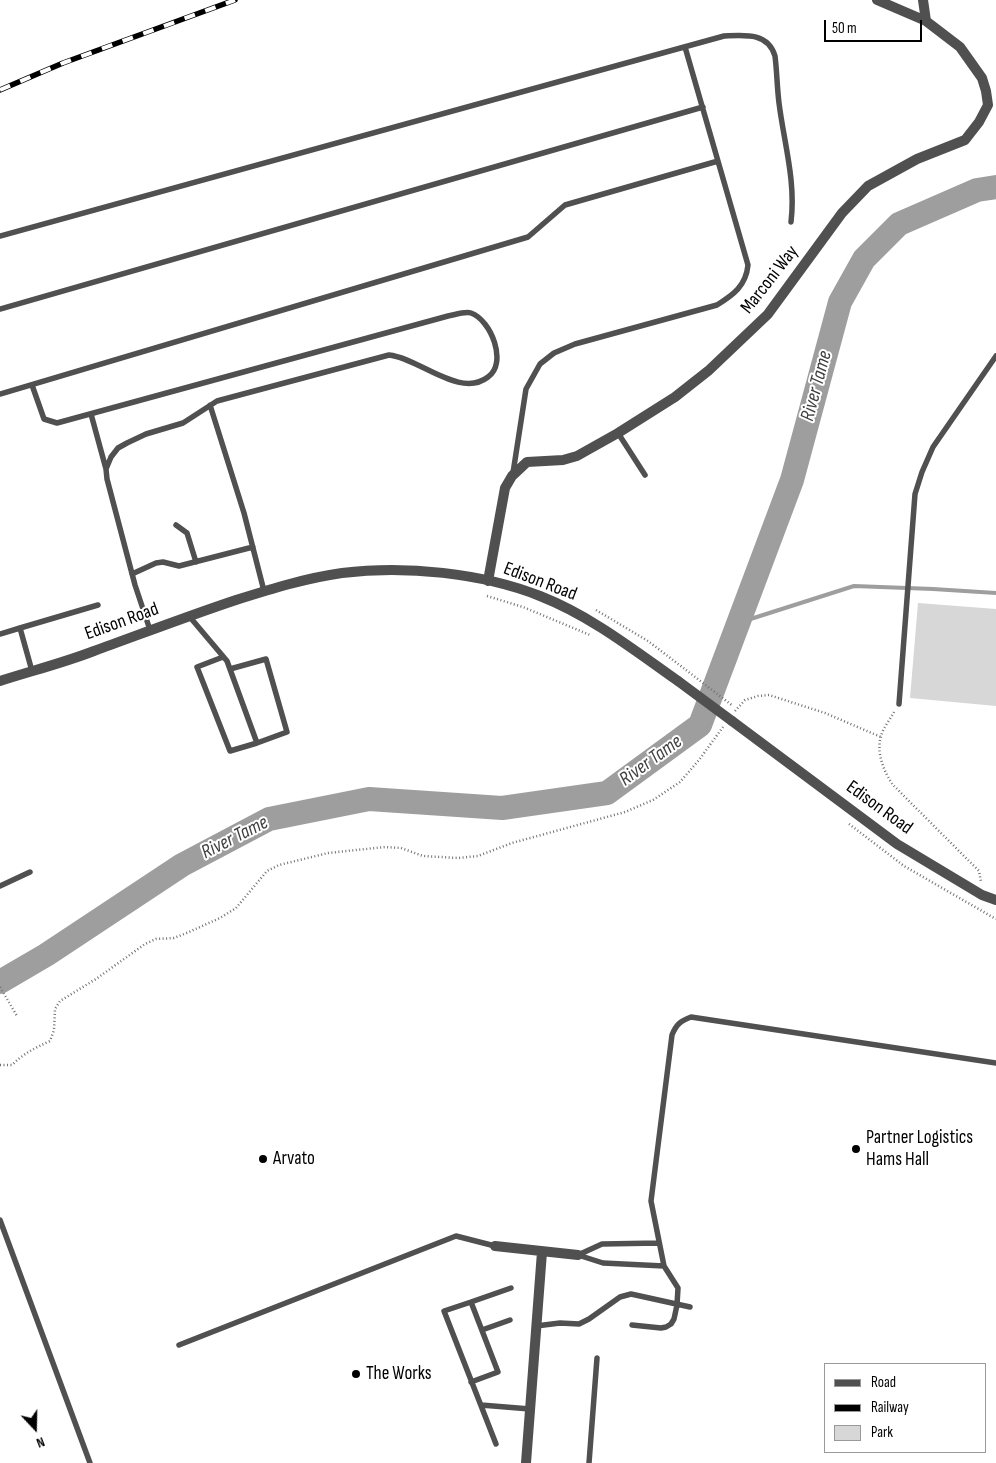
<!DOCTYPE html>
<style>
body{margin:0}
#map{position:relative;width:996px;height:1463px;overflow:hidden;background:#fff;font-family:"Sofia Sans Condensed",sans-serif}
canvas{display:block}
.legend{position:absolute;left:824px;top:1363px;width:162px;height:90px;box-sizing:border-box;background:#fff;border:1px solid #999;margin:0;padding:6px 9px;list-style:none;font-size:15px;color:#000}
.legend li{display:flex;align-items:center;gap:10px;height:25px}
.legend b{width:25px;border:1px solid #999}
.north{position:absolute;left:10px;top:1403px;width:50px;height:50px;-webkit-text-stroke:4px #fff;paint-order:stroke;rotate:159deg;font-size:14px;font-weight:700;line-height:20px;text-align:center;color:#000}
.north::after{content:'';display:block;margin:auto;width:18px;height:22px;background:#000;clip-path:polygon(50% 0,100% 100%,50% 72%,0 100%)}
.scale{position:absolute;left:824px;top:20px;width:98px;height:22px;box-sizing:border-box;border:2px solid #000;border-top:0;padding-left:6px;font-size:15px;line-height:18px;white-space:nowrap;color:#000;-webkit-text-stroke:4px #fff;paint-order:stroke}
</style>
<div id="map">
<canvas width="996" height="1463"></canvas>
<ul class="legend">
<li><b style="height:6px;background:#505050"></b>Road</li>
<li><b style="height:6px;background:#000"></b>Railway</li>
<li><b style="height:14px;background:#d7d7d7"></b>Park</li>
</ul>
<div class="north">N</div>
<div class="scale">50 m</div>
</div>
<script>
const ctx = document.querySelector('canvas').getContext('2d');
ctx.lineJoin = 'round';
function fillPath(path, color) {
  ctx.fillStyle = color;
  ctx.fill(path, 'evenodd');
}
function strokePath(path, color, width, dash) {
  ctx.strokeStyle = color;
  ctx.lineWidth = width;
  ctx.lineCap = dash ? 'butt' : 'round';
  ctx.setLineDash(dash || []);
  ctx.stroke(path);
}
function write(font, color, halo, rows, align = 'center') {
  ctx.font = font + ' "Sofia Sans Condensed",sans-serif';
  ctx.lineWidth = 4;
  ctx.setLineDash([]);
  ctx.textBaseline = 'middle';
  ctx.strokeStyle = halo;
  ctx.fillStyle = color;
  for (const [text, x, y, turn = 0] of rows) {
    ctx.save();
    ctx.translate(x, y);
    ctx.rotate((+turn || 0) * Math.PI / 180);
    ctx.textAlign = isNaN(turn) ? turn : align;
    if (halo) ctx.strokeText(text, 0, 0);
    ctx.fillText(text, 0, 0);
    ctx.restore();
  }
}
fillPath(new Path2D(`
 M918,603l78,6v97l-86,-8z`), '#d7d7d7');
strokePath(new Path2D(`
 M738,623l116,-37 79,3 63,4`), '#9e9e9e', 4);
strokePath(new Path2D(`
 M0,982l46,-27 136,-90 87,-46 100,-20 133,9 105,-15 93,-68 92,-245 48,-178 24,-43 35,-35 78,-34 19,-3`), '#9e9e9e', 24);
strokePath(new Path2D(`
 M487,596l36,11 67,28
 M596,610l52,31 38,29
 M735,711l10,-11 13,-4 11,-1 56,18 56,24
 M894,712c-4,8 -11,16 -13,24 -5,17 3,36 12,49l86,86 2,11
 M849,824l55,42 92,53
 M0,987l17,29
 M0,1065h12c12,-12 23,-17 38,-24l4,-11 1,-21 5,-8 36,-22 49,-35 11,-5 18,-1 15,-6 31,-14 16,-10 31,-37 12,-6 49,-12 57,-6 16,1 22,8 35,2 20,-2 34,-13 113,-31 28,-12 27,-18 19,-22 24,-33`), '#727272', 2.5, [1, 2.5]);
strokePath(new Path2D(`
 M0,236l724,-200c20,-1 44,-4 51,20 2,16 2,31 4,47 5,40 17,78 12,119
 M0,309l703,-202
 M32,385l12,34 13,4 391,-107c6,-1 17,-5 23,-3 20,7 37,50 17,64 -28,22 -69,-19 -99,-22l-172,46 -34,22 -37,11 -19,9 -9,5 -7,9 -5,12 1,10 28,106 15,45
 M0,394l528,-157 37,-32 153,-44
 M210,405l34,108 20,78
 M91,414l15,55
 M618,433l27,42
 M513,473l13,-84 14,-25 14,-11 21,-9 142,-39c16,-10 29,-19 31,-40l-63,-218
 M176,525l11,8 9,29
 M132,574l24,-11 7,-1 16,4 74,-19
 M189,616l38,45 30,82 -27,8 -33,-84 26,-10
 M0,634l20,-6
 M230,669l36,-10 21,73 -30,11
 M32,671l-12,-43 78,-23
 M899,704l16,-210 7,-22 11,-25 63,-91
 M0,886l30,-14
 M0,1220l90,243
 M578,1255l25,8 61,3
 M578,1255l24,-11 57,-1
 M471,1302l40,-14
 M632,1325l29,3 5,-1 5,-3 3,-5 3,-14 1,-17 -14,-22 -13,-65 21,-166c4,-10 8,-14 19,-18l305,46
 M536,1326l24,-3 19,1 10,-5 31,-22 11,-3 59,13
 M482,1330l28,-10
 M179,1345l277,-109 39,10
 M471,1382l27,-10 -27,-70 -27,9 52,133
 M481,1405l49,4
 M589,1463l8,-105`), '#505050', 5.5);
strokePath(new Path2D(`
 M923,0l3,21
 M488,581l17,-93 7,-12 15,-14 36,-2 14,-4 41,-23 57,-36 33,-26 60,-57 74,-101 26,-27 49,-27 48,-19 14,-18 9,-17 -2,-14 -4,-13 -22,-31 -34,-26 -49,-21
 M0,681c31,-10 63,-18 94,-30 47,-17 94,-35 142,-51 35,-11 70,-22 106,-27 63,-8 140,0 198,23 51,20 94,54 138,85
 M732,721l165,123 85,51 14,5
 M495,1246l83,9
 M526,1463l16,-211`), '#505050', 10);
const rail = new Path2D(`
 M0,90l63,-27 172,-63`);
strokePath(rail, '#000', 5.5);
strokePath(rail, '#fff', 4, [11]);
strokePath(new Path2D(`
 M686,670l47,36`), '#727272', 2.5, [1, 2.5]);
strokePath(new Path2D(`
 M678,681l54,40`), '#505050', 10);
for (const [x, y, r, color] of [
 [856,1149,5,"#000"],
 [263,1159,5,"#000"],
 [356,1374,5,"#000"]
]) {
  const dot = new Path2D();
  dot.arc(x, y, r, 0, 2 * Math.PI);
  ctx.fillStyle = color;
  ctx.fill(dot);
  strokePath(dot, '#fff', 2);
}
write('19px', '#000', '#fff', [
 ["Marconi Way",770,280,-52],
 ["Edison Road",540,582,21],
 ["Edison Road",122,622,-20],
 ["Edison Road",879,808,36]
]);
write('19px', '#000', '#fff', [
 ["Partner Logistics",866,1138],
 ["Hams Hall",866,1160],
 ["Arvato",273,1159],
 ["The Works",366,1374]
], 'left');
write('italic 20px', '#3f3f3f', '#fff', [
 ["River Tame",817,386,-75],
 ["River Tame",651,761,-36],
 ["River Tame",235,838,-27]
]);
</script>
